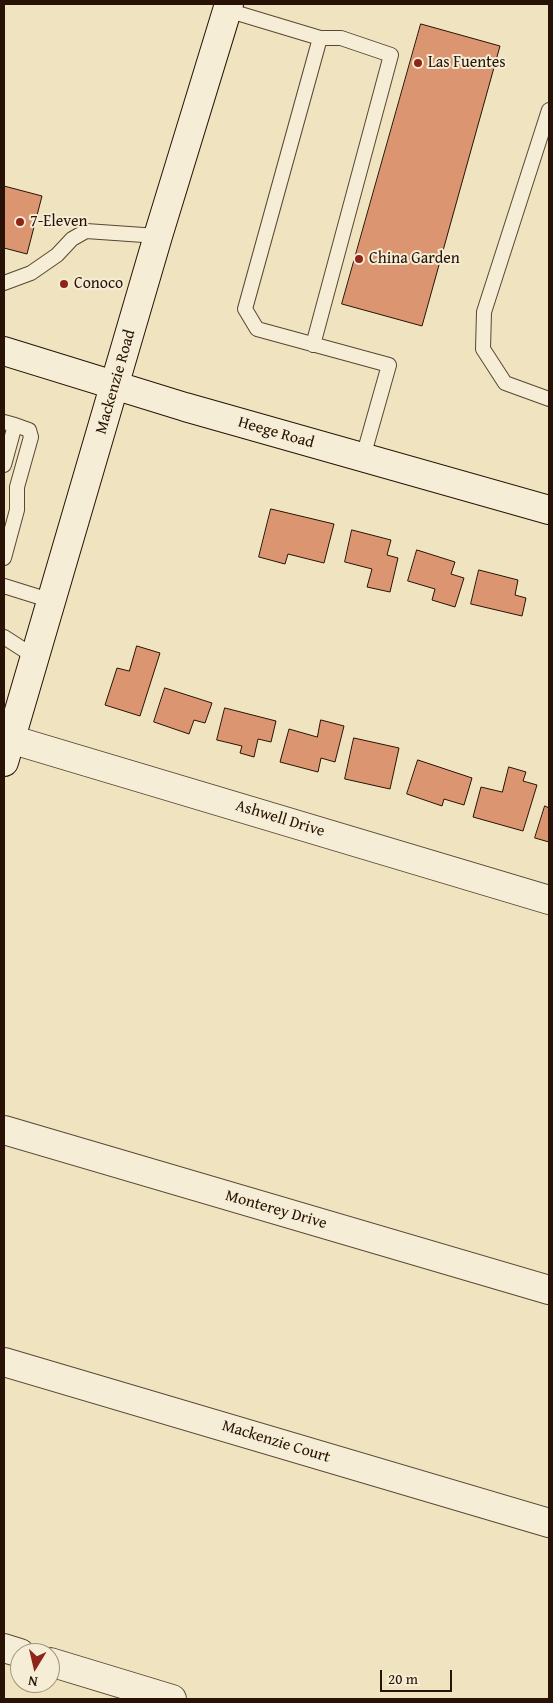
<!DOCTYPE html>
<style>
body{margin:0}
#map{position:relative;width:553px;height:1703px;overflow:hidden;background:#efe4bf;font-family:"Gentium Book Plus",serif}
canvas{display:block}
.frame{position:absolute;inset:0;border:5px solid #271205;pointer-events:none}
.north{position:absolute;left:10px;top:1643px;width:50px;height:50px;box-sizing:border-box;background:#f5edd5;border:1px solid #a39582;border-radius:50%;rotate:189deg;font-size:14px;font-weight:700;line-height:20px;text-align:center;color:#271205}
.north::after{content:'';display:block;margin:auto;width:18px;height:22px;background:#8f2418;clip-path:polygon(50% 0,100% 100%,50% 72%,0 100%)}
.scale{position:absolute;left:380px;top:1670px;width:72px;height:22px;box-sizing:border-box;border:2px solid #271205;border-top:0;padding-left:6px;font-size:15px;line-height:18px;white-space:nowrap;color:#271205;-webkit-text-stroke:4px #f5edd5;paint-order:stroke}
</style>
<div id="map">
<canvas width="553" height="1703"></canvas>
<div class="frame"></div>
<div class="north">N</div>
<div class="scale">20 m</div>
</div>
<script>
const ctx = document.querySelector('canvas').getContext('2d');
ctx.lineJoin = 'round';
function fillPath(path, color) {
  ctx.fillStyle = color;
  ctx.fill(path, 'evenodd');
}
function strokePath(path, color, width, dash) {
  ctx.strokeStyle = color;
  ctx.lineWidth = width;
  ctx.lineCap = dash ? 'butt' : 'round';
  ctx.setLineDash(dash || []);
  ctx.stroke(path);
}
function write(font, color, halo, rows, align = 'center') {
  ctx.font = font + ' "Gentium Book Plus",serif';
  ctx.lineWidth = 4;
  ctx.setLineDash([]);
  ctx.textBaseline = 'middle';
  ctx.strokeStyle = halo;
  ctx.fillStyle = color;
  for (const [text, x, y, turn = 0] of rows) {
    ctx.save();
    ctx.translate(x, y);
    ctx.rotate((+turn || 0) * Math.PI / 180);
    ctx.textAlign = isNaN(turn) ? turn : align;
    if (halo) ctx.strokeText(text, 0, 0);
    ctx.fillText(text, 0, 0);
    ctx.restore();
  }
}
const building = new Path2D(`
 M421,24l79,22 -78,280 -80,-22z
 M4,186l38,10 -15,58 -23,-6z
 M271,509l63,15 -10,39 -36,-9 -3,10 -26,-7z
 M352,530l39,10 -4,15 11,3 -8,34 -23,-5 5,-18 -27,-7z
 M417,550l38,12 -4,12 13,4 -9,29 -23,-7 3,-11 -27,-8z
 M479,570l39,10 -3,15 11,3 -4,18 -51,-12z
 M137,646l23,7 -20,63 -35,-11 12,-37 12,3z
 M165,688l47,15 -7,20 -11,-3 -5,14 -35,-12z
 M225,708l51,13 -5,21 -13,-3 -4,18 -14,-4 2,-7 -25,-6z
 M321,720l23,6 -9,36 -14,-4 -3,14 -38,-10 9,-33 28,8z
 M354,738l45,10 -9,41 -45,-10z
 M418,760l54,18 -8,27 -20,-6 -2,7 -35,-12z
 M509,767l17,5 -3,9 14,4 -14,46 -50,-14 8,-30 21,5z
 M545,806l4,2v34l-14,-4z`);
fillPath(building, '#db9671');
strokePath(building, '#271205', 1);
const lane = new Path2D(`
 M227,10l93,28
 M549,110l-65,202 -1,37 22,34 44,16
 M4,283l27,-10 26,-18 15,-16 14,-8 72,5
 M313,345l78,-290 -50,-17h-21l-75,271 12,20 132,36 -26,92
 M4,422l11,3 -11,40
 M4,558l13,-48v-23l14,-50 -2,-7 -14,-5
 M4,586l48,15
 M4,637l31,20`);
const street = new Path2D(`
 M10,739l539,161
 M4,1130l545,160
 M4,1362l545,161
 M4,1648l16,5
 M50,1662l122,37`);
const secondary = new Path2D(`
 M4,351l181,56 364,103
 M4,762l154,-526 71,-232`);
strokePath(lane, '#594634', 16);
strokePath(street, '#594634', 30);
strokePath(secondary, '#271205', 30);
strokePath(lane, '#f5edd5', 14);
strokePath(street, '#f5edd5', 28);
strokePath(secondary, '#f5edd5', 28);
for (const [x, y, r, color] of [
 [418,63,5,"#8f2418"],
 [20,222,5,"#8f2418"],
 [359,259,5,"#8f2418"],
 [64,284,5,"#8f2418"]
]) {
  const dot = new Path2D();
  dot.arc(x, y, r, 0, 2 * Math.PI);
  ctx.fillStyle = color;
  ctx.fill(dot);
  strokePath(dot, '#f5edd5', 2);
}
write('16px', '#271205', '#f5edd5', [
 ["Las Fuentes",428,63],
 ["7-Eleven",30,222],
 ["China Garden",369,259],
 ["Conoco",74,284]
], 'left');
write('16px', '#271205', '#f5edd5', [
 ["Mackenzie Road",116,382,-74],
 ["Heege Road",276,433,16],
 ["Ashwell Drive",280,819,17],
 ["Monterey Drive",276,1210,16],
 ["Mackenzie Court",276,1442,17]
]);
</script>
